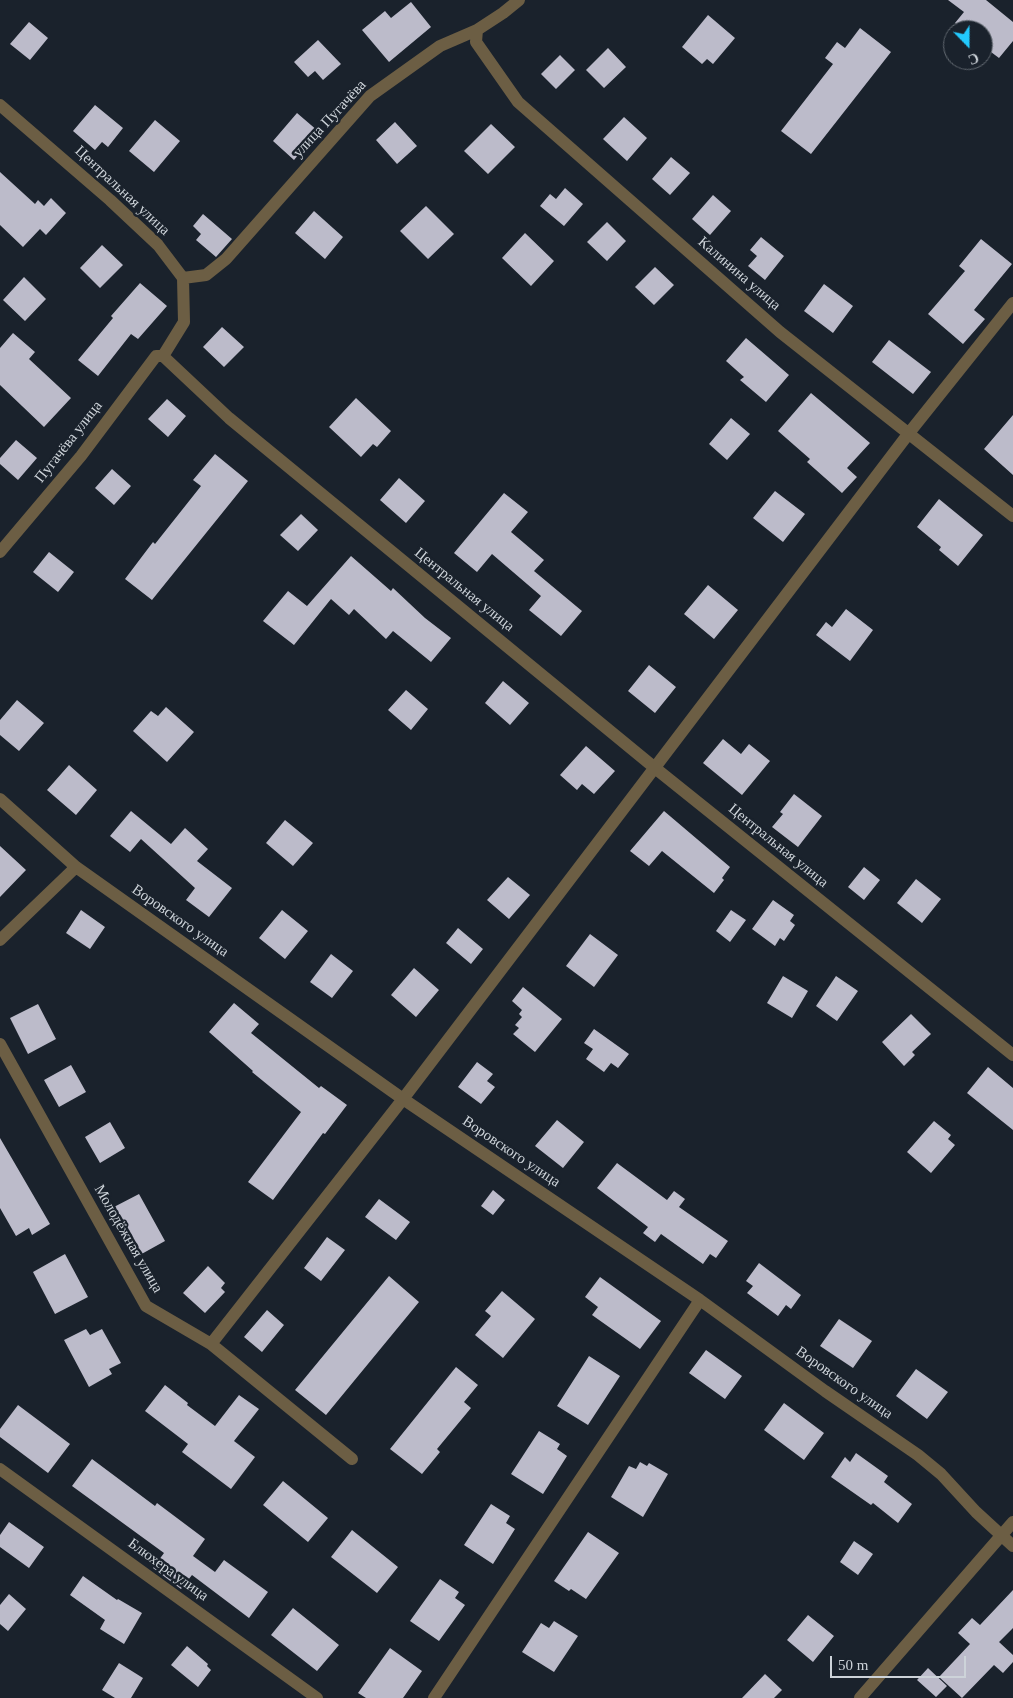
<!DOCTYPE html>
<meta charset="utf-8">
<style>
body{margin:0}
#map{position:relative;width:1013px;height:1698px;overflow:hidden;background:#1a222c;font-family:"Times New Roman",serif}
canvas{display:block}
.north{position:absolute;left:943px;top:20px;width:50px;height:50px;box-sizing:border-box;background:#1a222c;border:1px solid #626971;border-radius:50%;rotate:158deg;font-size:14px;font-weight:700;line-height:20px;text-align:center;color:#cdd3d9}
.north::after{content:'';display:block;margin:auto;width:18px;height:22px;background:#22c9fd;clip-path:polygon(50% 0,100% 100%,50% 72%,0 100%)}
.scale{position:absolute;left:830px;top:1656px;width:136px;height:22px;box-sizing:border-box;border:2px solid #cdd3d9;border-top:0;padding-left:6px;font-size:15px;line-height:18px;white-space:nowrap;color:#cdd3d9;-webkit-text-stroke:4px #1a222c;paint-order:stroke}
</style>
<div id="map">
<canvas width="1013" height="1698"></canvas>
<div class="north">С</div>
<div class="scale">50 m</div>
</div>
<script>
const ctx = document.querySelector('canvas').getContext('2d');
ctx.lineJoin = 'round';
function fillPath(path, color) {
  ctx.fillStyle = color;
  ctx.fill(path, 'evenodd');
}
function strokePath(path, color, width, dash) {
  ctx.strokeStyle = color;
  ctx.lineWidth = width;
  ctx.lineCap = dash ? 'butt' : 'round';
  ctx.setLineDash(dash || []);
  ctx.stroke(path);
}
function write(font, color, halo, rows, align = 'center') {
  ctx.font = font + ' "Times New Roman",serif';
  ctx.lineWidth = 5;
  ctx.setLineDash([]);
  ctx.textBaseline = 'middle';
  ctx.strokeStyle = halo;
  ctx.fillStyle = color;
  for (const [text, x, y, turn = 0] of rows) {
    ctx.save();
    ctx.translate(x, y);
    ctx.rotate((+turn || 0) * Math.PI / 180);
    ctx.textAlign = isNaN(turn) ? turn : align;
    if (halo) ctx.strokeText(text, 0, 0);
    ctx.fillText(text, 0, 0);
    ctx.restore();
  }
}
fillPath(new Path2D(`
 M948,0h38l27,22v19l-14,17 -16,-12v-16h-20l-8,-7 9,-11z
 M411,2l20,25 -42,35 -27,-32 23,-19 6,7z
 M708,15l27,23 -22,26 -6,-5 -5,5 -20,-17z
 M29,22l19,16 -18,22 -20,-16z
 M860,28l31,24 -80,102 -30,-23 52,-67 -8,-6 12,-16 8,6z
 M318,40l23,24 -18,16 -8,-9 -7,6 -14,-15z
 M608,48l18,19 -22,21 -18,-18z
 M560,55l15,15 -19,19 -15,-15z
 M95,105l28,23 -15,19 -6,-5 -7,8 -22,-19z
 M297,113l21,18 -24,29 -21,-19z
 M624,117l23,21 -20,23 -24,-22z
 M155,120l25,21 -26,31 -25,-21z
 M395,122l22,24 -20,18 -21,-24z
 M491,124l24,23 -27,27 -24,-23z
 M671,157l19,16 -20,22 -18,-16z
 M0,172l35,32 3,-4 6,6 7,-8 15,15 -20,22 -6,-6 -17,18 -23,-22z
 M565,188l18,16 -19,22 -24,-20 10,-12 6,5z
 M713,195l18,16 -21,24 -18,-16z
 M426,206l28,28 -26,25 -28,-28z
 M314,211l29,26 -18,22 -30,-26z
 M203,214l29,25 -16,18 -20,-17 5,-6 -8,-8z
 M607,222l19,19 -19,20 -20,-19z
 M525,233l29,28 -23,25 -29,-28z
 M761,237l23,19 -19,24 -17,-14 9,-10 -7,-6z
 M981,239l31,25 -38,46 11,9 -22,25 -35,-30 37,-43 -6,-5z
 M102,245l21,20 -23,23 -20,-20z
 M655,267l19,18 -20,20 -19,-18z
 M24,277l22,22 -21,22 -22,-21z
 M140,283l27,23 -29,33 -7,-5 -33,42 -20,-16 35,-42 -2,-2z
 M824,284l29,22 -20,27 -29,-22z
 M222,327l22,20 -20,20 -21,-20z
 M13,333l22,19 -6,7 42,39 -27,29 -44,-42v-37z
 M746,338l43,37 -23,27 -26,-22 4,-3 -18,-16z
 M889,340l42,32 -18,22 -41,-32z
 M811,393l59,50 -23,25 10,9 -15,16 -35,-31 3,-3 -32,-28z
 M356,398l35,33 -14,16 -4,-3 -12,13 -32,-30z
 M167,399l19,17 -18,21 -20,-18z
 M1013,415v60l-29,-26z
 M731,418l19,16 -23,26 -18,-16z
 M16,440l21,18 -19,22 -18,-16v-6z
 M215,454l33,27 -96,119 -27,-21 28,-37 2,2 46,-58 -8,-6z
 M112,469l19,17 -17,19 -19,-17z
 M399,478l26,23 -19,22 -26,-23z
 M775,491l30,23 -22,28 -30,-24z
 M504,493l24,19 -17,20 33,28 -10,11 48,40 -21,25 -32,-26 12,-14 -49,-42 -15,18 -23,-19z
 M939,499l44,36 -25,31 -19,-16 2,-3 -24,-20z
 M301,514l17,16 -20,21 -18,-16z
 M49,552l25,20 -16,20 -25,-20z
 M351,556l40,35 2,-3 32,30 26,20 -20,24 -38,-31 -7,8 -32,-30 -5,6 -18,-16 -37,46 -31,-24 25,-30 19,15z
 M708,585l30,25 -24,29 -30,-25z
 M846,609l27,21 -23,31 -34,-26 10,-13 6,5z
 M649,665l27,22 -21,26 -27,-22z
 M503,681l26,22 -19,22 -25,-22z
 M406,690l22,19 -17,21 -23,-20z
 M17,700l27,23 -25,28 -19,-16v-15z
 M166,707l28,25 -27,30 -34,-31 18,-20 7,5z
 M723,739l18,15 8,-10 21,17 -28,34 -39,-32z
 M586,746l29,25 -21,23 -12,-10 -5,6 -17,-15z
 M69,765l28,25 -21,25 -29,-25z
 M794,794l28,22 -24,31 -26,-20 11,-13 -3,-2z
 M131,811l40,33 14,-16 23,21 -11,12 35,27 -23,29 -23,-17 9,-12 -54,-49 -11,13 -20,-16z
 M664,811l66,56 -8,11 2,2 -10,13 -52,-42 -13,15 -19,-15z
 M285,820l28,23 -20,23 -27,-23z
 M0,846l26,24 -26,27z
 M864,867l16,13 -16,20 -16,-13z
 M508,877l22,18 -21,24 -22,-19z
 M916,879l25,20 -19,24 -25,-20z
 M773,900l21,15 -4,6 5,4 -11,16 -4,-3 -5,8 -23,-17z
 M81,910l24,17 -15,22 -24,-16z
 M282,910l26,21 -23,28 -26,-21z
 M731,910l15,10 -16,22 -14,-11z
 M458,928l25,21 -12,15 -25,-21z
 M590,934l28,21 -24,32 -28,-21z
 M331,954l22,17 -21,27 -22,-16z
 M414,968l25,22 -23,27 -25,-22z
 M783,976l25,15 -16,27 -25,-15z
 M836,976l22,15 -21,30 -21,-15z
 M523,987l39,32 -27,33 -22,-18 6,-6 -4,-3 7,-8 -3,-3 3,-4 -10,-9z
 M234,1003l25,21 -8,9 68,55 2,-2 26,19 -22,29 -2,-1 -50,67 -25,-18 53,-70 -49,-40 1,-1 -44,-39z
 M38,1004l18,35 -28,15 -18,-36z
 M911,1014l20,20 -19,18 3,3 -11,11 -22,-24z
 M594,1029l35,25 -11,14 -7,-5 -7,9 -18,-13 7,-10 -9,-6z
 M477,1062l16,12 -6,7 8,6 -14,17 -23,-17z
 M71,1065l15,27 -27,15 -15,-27z
 M988,1067l25,21v42l-46,-37z
 M557,1120l27,22 -21,26 -28,-22z
 M934,1121l17,14 -3,4 7,6 -24,28 -24,-21z
 M110,1122l15,26 -25,15 -15,-26z
 M0,1138l50,86 -18,11 -3,-7 -13,8 -16,-28z
 M617,1163l50,37 7,-9 11,8 -6,8 49,34 -12,17 -6,-4 -7,10 -42,-30 -6,8 -12,-9 5,-6 -51,-39z
 M493,1190l12,10 -12,15 -12,-9z
 M139,1194l26,47 -27,15 -26,-48z
 M379,1199l31,23 -14,18 -31,-23z
 M327,1237l18,13 -24,31 -17,-13z
 M65,1254l23,43 -33,17 -22,-42z
 M759,1263l42,32 -10,14 -5,-4 -8,11 -31,-23 6,-7 -7,-5z
 M208,1266l17,17 -4,5 4,4 -20,21 -22,-20z
 M389,1276l30,26 -93,113 -31,-25z
 M600,1277l61,44 -21,28 -48,-34 6,-8 -13,-10z
 M502,1291l33,28 -32,39 -28,-23 16,-19 -6,-5z
 M267,1310l17,15 -22,27 -18,-15z
 M839,1319l33,22 -19,27 -33,-22z
 M86,1329l4,6 12,-6 19,34 -12,6 3,5 -23,13 -25,-47z
 M706,1350l36,26 -17,23 -36,-26z
 M589,1356l31,20 -32,49 -31,-19z
 M456,1367l22,18 -14,17 7,6 -34,41 3,3 -18,22 -32,-25z
 M916,1369l32,23 -21,27 -31,-23z
 M165,1385l23,18 -1,2 28,21 24,-31 20,14 -25,32 21,16 -24,32 -49,-37 6,-8 -43,-33z
 M784,1403l40,30 -20,27 -40,-30z
 M18,1405l52,39 -22,29 -48,-36v-8z
 M539,1431l21,13 -3,5 10,7 -24,38 -32,-20z
 M856,1453l32,23 -4,6 28,22 -14,19 -25,-20 -2,2 -40,-28 14,-20 5,5z
 M92,1459l63,47 2,-3 48,36 -12,17 22,16 9,-12 44,32 -19,26 -57,-43 -11,14 -28,-21 11,-15 -92,-67z
 M640,1462l7,4 2,-3 19,11 -25,43 -32,-20 18,-31 7,3z
 M283,1481l45,37 -20,24 -45,-37z
 M491,1504l19,12 -4,7 9,6 -22,35 -29,-19z
 M9,1522l35,25 -15,21 -29,-21v-12z
 M352,1530l46,37 -21,26 -46,-36z
 M588,1532l31,21 -33,46 -15,-10 -2,2 -15,-10z
 M854,1541l19,13 -15,21 -18,-13z
 M83,1576l34,24 1,-1 24,14 -18,31 -24,-15 5,-9 -35,-25z
 M440,1579l19,13 -4,6 10,7 -26,36 -29,-20z
 M1013,1590v38l-14,14 14,13v7l-10,11 -9,-8 -32,33 -23,-21 31,-33 -12,-11 14,-15 8,7z
 M9,1594l17,15 -18,22 -8,-7v-19z
 M293,1608l46,37 -22,26 -46,-36z
 M808,1615l26,21 -21,26 -26,-22z
 M554,1621l24,15 -24,36 -32,-20 19,-29 8,5z
 M187,1646l21,18 -1,2 4,4 -13,17 -27,-22z
 M390,1648l32,23 -19,27h-37l-8,-5z
 M119,1663l24,15 -12,20h-16l-13,-8z
 M928,1668l19,18 -11,11 -19,-17z
 M765,1674l17,16 -8,8h-32z`), '#bcbbca');
strokePath(new Path2D(`
 M477,30l-1,12 42,60 262,230 233,184
 M0,105l110,95 48,45 25,33 1,44 -21,34 66,62 426,350 358,287
 M183,278l23,-3 20,-16 144,-163 70,-50 37,-16 26,-17 16,-13
 M0,552l81,-96 75,-100h7
 M0,799l76,68 327,232 297,201 125,91 93,64 23,19 35,38 37,34
 M0,940l76,-73
 M0,1044l146,262 65,38 141,115
 M211,1344l192,-245 506,-666 104,-130
 M0,1469l317,229
 M434,1698l266,-398
 M860,1698l153,-176`), '#6c5e44', 12);
write('15px', '#cdd3d9', '#1a222c', [
 ["улица Пугачёва",330,119,-47],
 ["Центральная улица",122,191,43],
 ["Калинина улица",739,274,41],
 ["Пугачёва улица",69,442,-52],
 ["Центральная улица",464,590,39],
 ["Центральная улица",778,846,39],
 ["Воровского улица",180,921,35],
 ["Воровского улица",511,1152,34],
 ["Молодёжная улица",128,1239,60],
 ["Воровского улица",844,1383,35],
 ["Блюхера улица",168,1570,36]
]);
</script>
